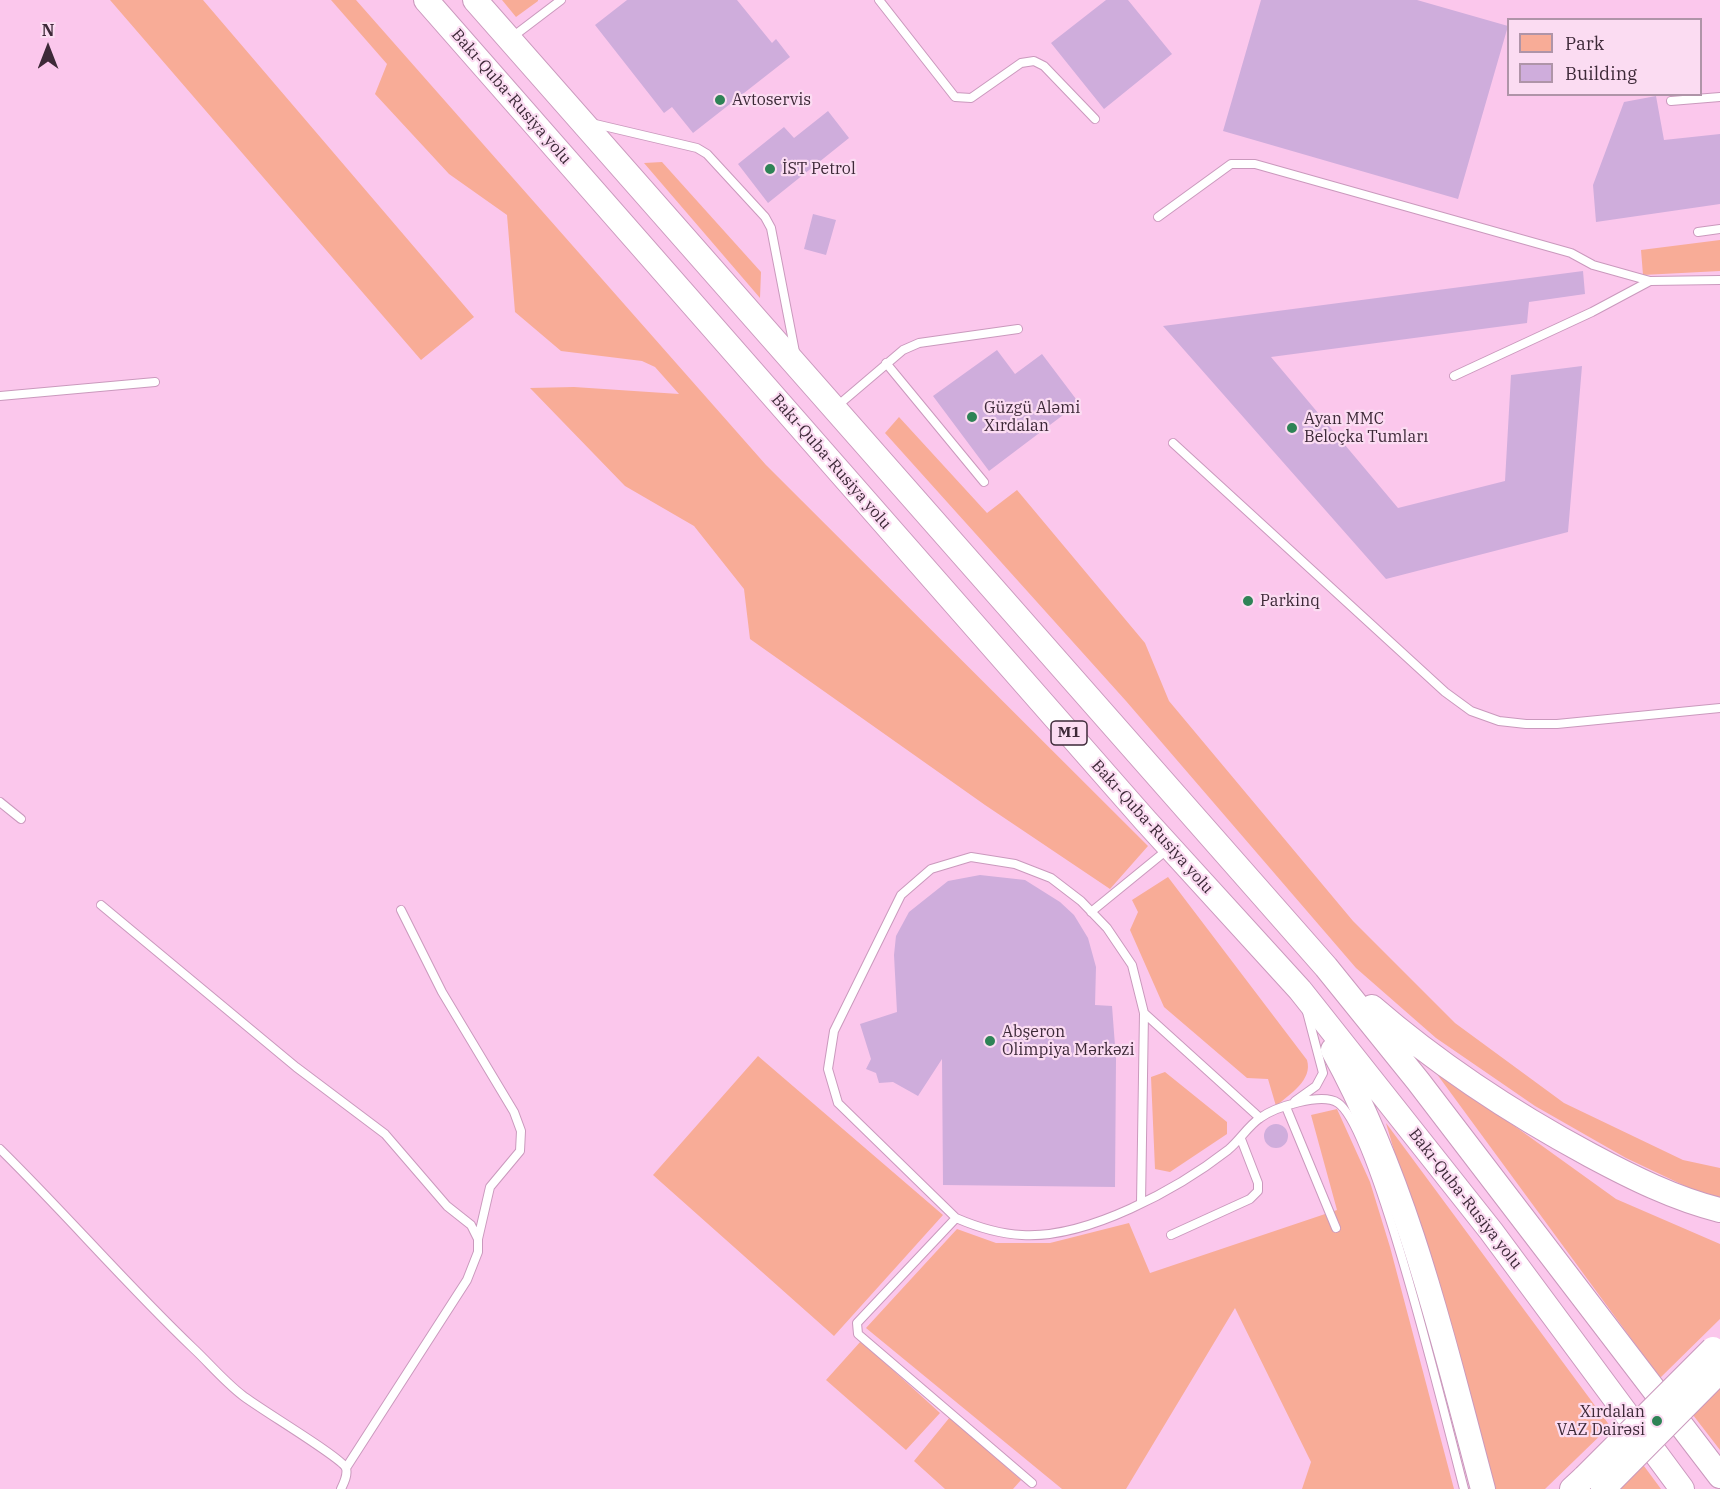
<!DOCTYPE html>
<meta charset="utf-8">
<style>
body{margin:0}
#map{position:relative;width:1720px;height:1489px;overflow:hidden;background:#fbc7ec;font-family:"IBM Plex Serif",serif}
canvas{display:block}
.legend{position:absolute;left:1507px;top:18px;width:195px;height:78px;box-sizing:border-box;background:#fbdcf2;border:2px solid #af94a8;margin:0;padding:8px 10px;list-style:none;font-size:18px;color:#3d2938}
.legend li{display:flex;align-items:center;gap:12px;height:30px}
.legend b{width:30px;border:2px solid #af94a8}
.north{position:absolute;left:18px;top:18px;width:60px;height:60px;-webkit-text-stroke:4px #fbdcf2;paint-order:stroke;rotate:0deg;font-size:16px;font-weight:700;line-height:24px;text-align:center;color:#3d2938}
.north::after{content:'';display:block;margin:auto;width:21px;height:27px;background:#3d2938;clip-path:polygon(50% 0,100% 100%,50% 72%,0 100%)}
</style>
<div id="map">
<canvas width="1720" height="1489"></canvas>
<ul class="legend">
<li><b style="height:16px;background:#f8ac97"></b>Park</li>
<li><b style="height:16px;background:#cfaddc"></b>Building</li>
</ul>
<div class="north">N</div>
</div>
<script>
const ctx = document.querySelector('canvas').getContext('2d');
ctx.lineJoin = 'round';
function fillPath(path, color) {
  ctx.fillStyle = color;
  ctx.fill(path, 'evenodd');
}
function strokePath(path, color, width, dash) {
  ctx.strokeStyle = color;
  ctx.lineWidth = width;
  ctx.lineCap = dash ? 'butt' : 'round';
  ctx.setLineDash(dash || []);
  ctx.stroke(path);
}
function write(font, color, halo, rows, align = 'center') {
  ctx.font = font + ' "IBM Plex Serif",serif';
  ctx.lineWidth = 4.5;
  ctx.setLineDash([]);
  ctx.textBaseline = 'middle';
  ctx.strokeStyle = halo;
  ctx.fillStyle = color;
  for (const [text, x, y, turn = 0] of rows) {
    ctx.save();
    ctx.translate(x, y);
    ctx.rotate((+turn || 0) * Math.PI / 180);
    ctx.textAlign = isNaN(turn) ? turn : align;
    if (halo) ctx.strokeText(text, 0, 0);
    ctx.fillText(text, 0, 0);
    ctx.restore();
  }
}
fillPath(new Path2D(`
 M110,0h93l271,317 -53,43z
 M331,0h25l410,465 382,381 -38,43 -125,-84 -235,-166 -6,-50 -50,-63 -69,-40 -95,-98 44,-1 105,7 -24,-27 -13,-6 -81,-10 -46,-39 -8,-97 -58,-41 -74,-80 12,-30z
 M502,0h36v1l-22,16z
 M662,162l99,110 -1,26 -116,-135z
 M1720,240v31l-77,4 -2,-25z
 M899,417l88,96 30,-23 128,153 24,58 184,220 102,102 109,80 119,57 37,8v29l-16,-2 -78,-37 -91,-52 -99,-68 -80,-70 -230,-267 -241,-268z
 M1168,877l139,183c6,20 -17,34 -31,46l-8,-27 -21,-1 -83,-71 -34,-77 8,-18 -6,-12z
 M758,1056l185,159 -109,121 -181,-161z
 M1431,1066l185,133 104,45v75l-60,59z
 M1165,1072l62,50v12l-57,38 -15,-3 -4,-92z
 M1337,1109l33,73 20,65 64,242h-152l9,-27 -76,-154 -109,181h-64l-196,-161 91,-99 39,14h54l79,-20 21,50 187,-63 -26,-95z
 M1386,1123l224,303 -65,63h-52z
 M861,1341l79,72 -34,37 -80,-70z
 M1720,1387v63l-27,-35z
 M950,1417l71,63 -8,9h-68l-31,-28z
 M1641,1462l20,27h-44z`), '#f8ac97');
fillPath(new Path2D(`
 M627,0h110l35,43 4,-4 14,18 -97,76 -21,-26 -8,6 -69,-88z
 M1106,0h22l44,54 -68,55 -53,-66z
 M1261,0h156l91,26 -50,173 -235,-68z
 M1656,96l8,44 56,-6v70l-124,18 -3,-37 31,-83z
 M828,111l21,27 -81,65 -30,-39 46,-37 10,11z
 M813,214l23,6 -10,35 -22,-6z
 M1583,271l2,23 -56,8 -2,21 -256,34 127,151 107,-27 6,-106 71,-9 -14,166 -182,47 -223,-253z
 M997,350l18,24 27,-20 37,49 -90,68 -56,-75z
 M980,875l45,5 35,22 14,13 14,23 8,29 -1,38 17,1 4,53 -1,128 -172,-2 -1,-126 -24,37 -25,-14 -14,1 -3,-10 -10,-4 5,-10 -11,-35 37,-12 -3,-57 2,-19 13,-24 39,-31z
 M1264 1136a12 12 0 1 1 24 0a12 12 0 1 1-24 0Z`), '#cfaddc');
const service = new Path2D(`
 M879,0l76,97 16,1 50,-35 13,-2 10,5 51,53
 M511,38l50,-38
 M1671,101l49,-4
 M591,123l106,25 10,6 58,63 6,11 24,124
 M1158,217l73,-53h24l316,89 22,12 57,16
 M1698,232l22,-3
 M886,363l98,119
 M1454,376l138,-64 58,-31 70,-1
 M0,396l155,-14
 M836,407l67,-57 16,-7 99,-14
 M1173,443l272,249 26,19 28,10 27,3h31l163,-16
 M0,802l21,17
 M101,905l195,162 89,67 62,72 24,19 7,14v13l-11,28 -121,188
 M401,910l41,82 72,120 7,19 -1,20 -30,36 -12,52
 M1091,912l76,-62
 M1144,1013l116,105
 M1295,1101l21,-15 7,-13 -16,-61
 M1286,1107l50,121
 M0,1149c66,65 126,135 193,199 16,15 31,33 49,47 16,13 99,62 104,73 2,7 -2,15 -5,21
 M1141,1203l3,-190 -12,-48 -25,-37 -26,-27 -30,-23 -36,-14 -44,-7 -40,12 -30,26 -67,136 -6,38 10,34 118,115c21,9 43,16 66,17 65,4 156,-46 206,-85 12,-10 20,-24 32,-32 15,-11 62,-26 78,-15 38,25 110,326 126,386
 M956,1218l-99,105 1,11 174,149
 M1171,1235l79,-36 8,-8v-8l-17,-44`);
const trunk = new Path2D(`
 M426,0l719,820 155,170 191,241 191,258
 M475,0l851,967 92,114 302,395
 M1372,1007c67,58 140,106 218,148 41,22 85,44 130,55
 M1333,1050c75,136 110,290 150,439
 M1572,1489l13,-12`);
strokePath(service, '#ca99bd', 10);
strokePath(trunk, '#ca99bd', 26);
strokePath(service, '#fff', 8);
strokePath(trunk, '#fff', 24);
const trunkBridge = new Path2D(`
 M1585,1477l128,-128
 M1603,1489l117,-118`);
strokePath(trunkBridge, '#ca99bd', 26, []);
strokePath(trunkBridge, '#fff', 24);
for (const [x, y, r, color] of [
 [720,100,6,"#2e8356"],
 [770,169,6,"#2e8356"],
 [972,417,6,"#2e8356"],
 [1292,428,6,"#2e8356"],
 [1248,601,6,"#2e8356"],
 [990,1041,6,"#2e8356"],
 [1657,1421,6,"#2e8356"]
]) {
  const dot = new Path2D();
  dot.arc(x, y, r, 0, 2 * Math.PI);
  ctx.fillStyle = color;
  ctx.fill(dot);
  strokePath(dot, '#fbdcf2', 2);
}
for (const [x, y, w] of [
 [1069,733,36]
]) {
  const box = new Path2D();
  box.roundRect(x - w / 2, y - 12, w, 24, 4.5);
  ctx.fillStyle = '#fbdcf2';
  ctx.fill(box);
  strokePath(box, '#3d2938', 1.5);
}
write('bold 15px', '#3d2938', null, [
 ["M1",1069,733]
]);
write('16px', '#3d2938', '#fbdcf2', [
 ["Bakı-Quba-Rusiya yolu",511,97,49],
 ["Bakı-Quba-Rusiya yolu",831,462,49],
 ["Bakı-Quba-Rusiya yolu",1152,827,48],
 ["Bakı-Quba-Rusiya yolu",1465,1199,52]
]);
write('16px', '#3d2938', '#fbdcf2', [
 ["Avtoservis",732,100],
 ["İST Petrol",782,169],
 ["Güzgü Aləmi",984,408],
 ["Xırdalan",984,426],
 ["Ayan MMC",1304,419],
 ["Beloçka Tumları",1304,437],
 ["Parkinq",1260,601],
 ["Abşeron",1002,1032],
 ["Olimpiya Mərkəzi",1002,1050],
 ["Xırdalan",1645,1412,"right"],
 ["VAZ Dairəsi",1645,1430,"right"]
], 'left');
</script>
